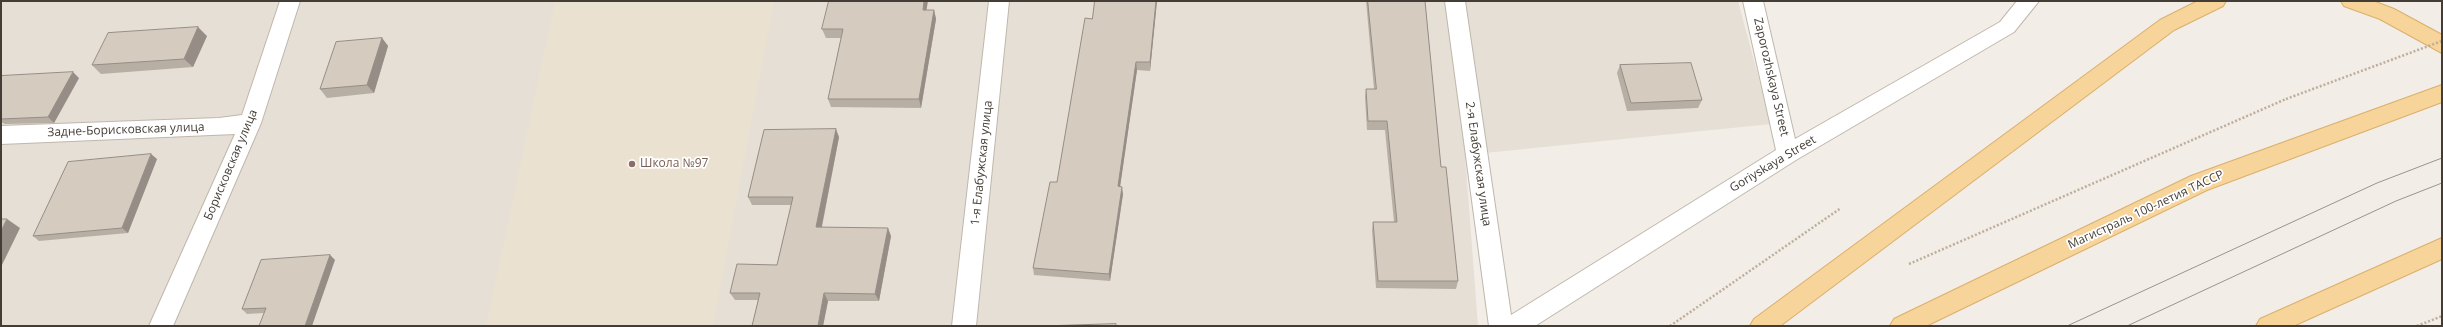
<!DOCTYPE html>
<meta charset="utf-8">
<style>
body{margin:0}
#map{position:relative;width:2443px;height:327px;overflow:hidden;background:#f2ede6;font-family:"Open Sans",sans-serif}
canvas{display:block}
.frame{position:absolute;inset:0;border:2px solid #443d36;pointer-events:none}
</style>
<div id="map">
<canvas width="2443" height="327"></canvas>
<div class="frame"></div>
</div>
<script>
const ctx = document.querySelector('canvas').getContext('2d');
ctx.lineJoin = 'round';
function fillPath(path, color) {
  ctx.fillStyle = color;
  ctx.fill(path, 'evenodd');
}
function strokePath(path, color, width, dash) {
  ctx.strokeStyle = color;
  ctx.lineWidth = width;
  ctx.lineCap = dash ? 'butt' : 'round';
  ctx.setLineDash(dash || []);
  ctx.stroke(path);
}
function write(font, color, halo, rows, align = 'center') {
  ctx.font = font + ' "Open Sans",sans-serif';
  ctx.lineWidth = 3.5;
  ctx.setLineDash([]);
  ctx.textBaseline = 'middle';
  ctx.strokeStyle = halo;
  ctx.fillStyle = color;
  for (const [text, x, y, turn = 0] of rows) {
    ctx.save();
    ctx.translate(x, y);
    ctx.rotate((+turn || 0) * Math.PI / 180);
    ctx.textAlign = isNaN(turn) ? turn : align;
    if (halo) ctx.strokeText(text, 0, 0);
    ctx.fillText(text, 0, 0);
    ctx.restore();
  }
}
fillPath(new Path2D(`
 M1,1h1737l33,123 -306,31 13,171h-1477z`), '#e5dfd5');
fillPath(new Path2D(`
 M555,1h219l-61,325h-227z`), '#eae1d1');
const minor = new Path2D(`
 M280,1h20l-39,122 -88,203h-24l86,-192 -234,10v-18l218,-8 23,-3z
 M989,1h20l-33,325h-24z
 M1445,1h20l46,314 265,-165 -33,-149h20l32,138 205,-117 17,-21h22l-25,31 -218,128 -261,166h-46z`);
const major = new Path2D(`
 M2198,1h28l-3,5 -49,24 -394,296h-30l4,-7 406,-299z
 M2341,1h32l21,8 48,26v18l-62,-34 -36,-13z
 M2442,85v17l-235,88 -281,136h-36l4,-7 297,-143z
 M2442,238v21l-149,67h-37l4,-7z`);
strokePath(minor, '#c0b7ac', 2);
strokePath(major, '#dbaf6b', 2);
strokePath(new Path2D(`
 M1909,264l377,-165
 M1670,326l171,-118
 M2417,326l25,-10`), '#bdae9c', 2.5, [2, 2]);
fillPath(minor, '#fff');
fillPath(major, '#f7d49a');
strokePath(new Path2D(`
 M2067,326l310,-143 65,-25
 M2127,326l269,-125 46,-18`), '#959595', 1);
strokePath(new Path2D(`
 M2286,99l156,-58`), '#bdae9c', 2.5, [2, 2]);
fillPath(new Path2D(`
 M1157,1l-7,70 -13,-1 -17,116 3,8 -13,87 -76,-6 -1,-7 24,-86 35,-163z
 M1366,1h59l16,166 17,114 -2,8 -80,-1 -4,-58 1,-8h21l-9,-92h-18l-2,-33 1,-8h8z
 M927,10h7l2,9 -15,89 -90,-1 -3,-8 13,-61h-15l-4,-9z
 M207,36l-14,31 -92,7 -9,-9z
 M382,38l6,8 -14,47 -47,5 -7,-9z
 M1620,65l82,35 -4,8 -71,3 -10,-38z
 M1,76l78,2 -25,45 -49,1 -4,-2z
 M839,137l-17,90 69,9 -12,65h-51l-5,25h-71l6,-26h-23l-5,-7 47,-28 14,-60h-39l-4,-8z
 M157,159l-29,74 -89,8 -6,-5z
 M330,255l5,5 -71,53 -17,1 -5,-5z`), '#b8afa4');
fillPath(new Path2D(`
 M924,1h4l-3,18 -2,-9z
 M1156,1h1l-7,70v-9z
 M934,10l2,9 -15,89 -2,-9z
 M198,27l9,9 -14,31 -9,-8z
 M382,38l6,8 -14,47 -7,-8z
 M1136,62l1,8 -18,124 -1,-8z
 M73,72l6,6 -25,45 -6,-6z
 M836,129l3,8 -19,98 -4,-8z
 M151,154l6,5 -29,74 -6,-5z
 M1122,187l1,7 -13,87 -1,-7z
 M7,219l13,9 -19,39v-36z
 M888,228l3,8 -12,65 -4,-7z
 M330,255l5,5 -23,66h-7z
 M824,293l4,8 -5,25h-5z`), '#968e86');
const building = new Path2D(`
 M829,1h95l-1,9h11l-15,89h-91l15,-70h-21z
 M1095,1h61l-6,61h-14l-18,124 4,1 -13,87 -76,-6 17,-86h7l28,-164 7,1z
 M1368,1h57l16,166h5l12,114h-80l-5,-59h24l-10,-101h-19l-2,-32h10z
 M198,27l-14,32 -92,6 16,-32z
 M382,38l-15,47 -47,4 16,-47z
 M1691,63l11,37 -71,3 -11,-38z
 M73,72l-25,45 -47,2v-43z
 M836,129l-20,98 72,1 -13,66 -51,-1 -6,33h-66l8,-33h-30l7,-29 40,1 16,-68h-45l16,-67z
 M151,154l-29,74 -89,8 35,-74z
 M1,219h6l-6,12z
 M330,255l-25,71h-46l7,-18 -24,1 19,-49z
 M1116,324v2h-72z`);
fillPath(building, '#d6cbbf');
strokePath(building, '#968e86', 1);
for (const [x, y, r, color] of [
 [632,164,4,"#8d6e63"]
]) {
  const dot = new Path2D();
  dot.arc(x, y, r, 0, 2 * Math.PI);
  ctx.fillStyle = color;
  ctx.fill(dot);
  strokePath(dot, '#fff', 1.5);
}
write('12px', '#443d36', '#fff', [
 ["Zaporozhskaya Street",1771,77,77],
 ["Задне-Борисковская улица",126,130,-2],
 ["1-я Елабужская улица",982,163,-84],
 ["2-я Елабужская улица",1478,164,82],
 ["Goriyskaya Street",1773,164,-31],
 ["Борисковская улица",231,165,-67],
 ["Магистраль 100-летия ТАССР",2146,210,-25]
]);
write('12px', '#785e54', '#fff', [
 ["Школа №97",640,164]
], 'left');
</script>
